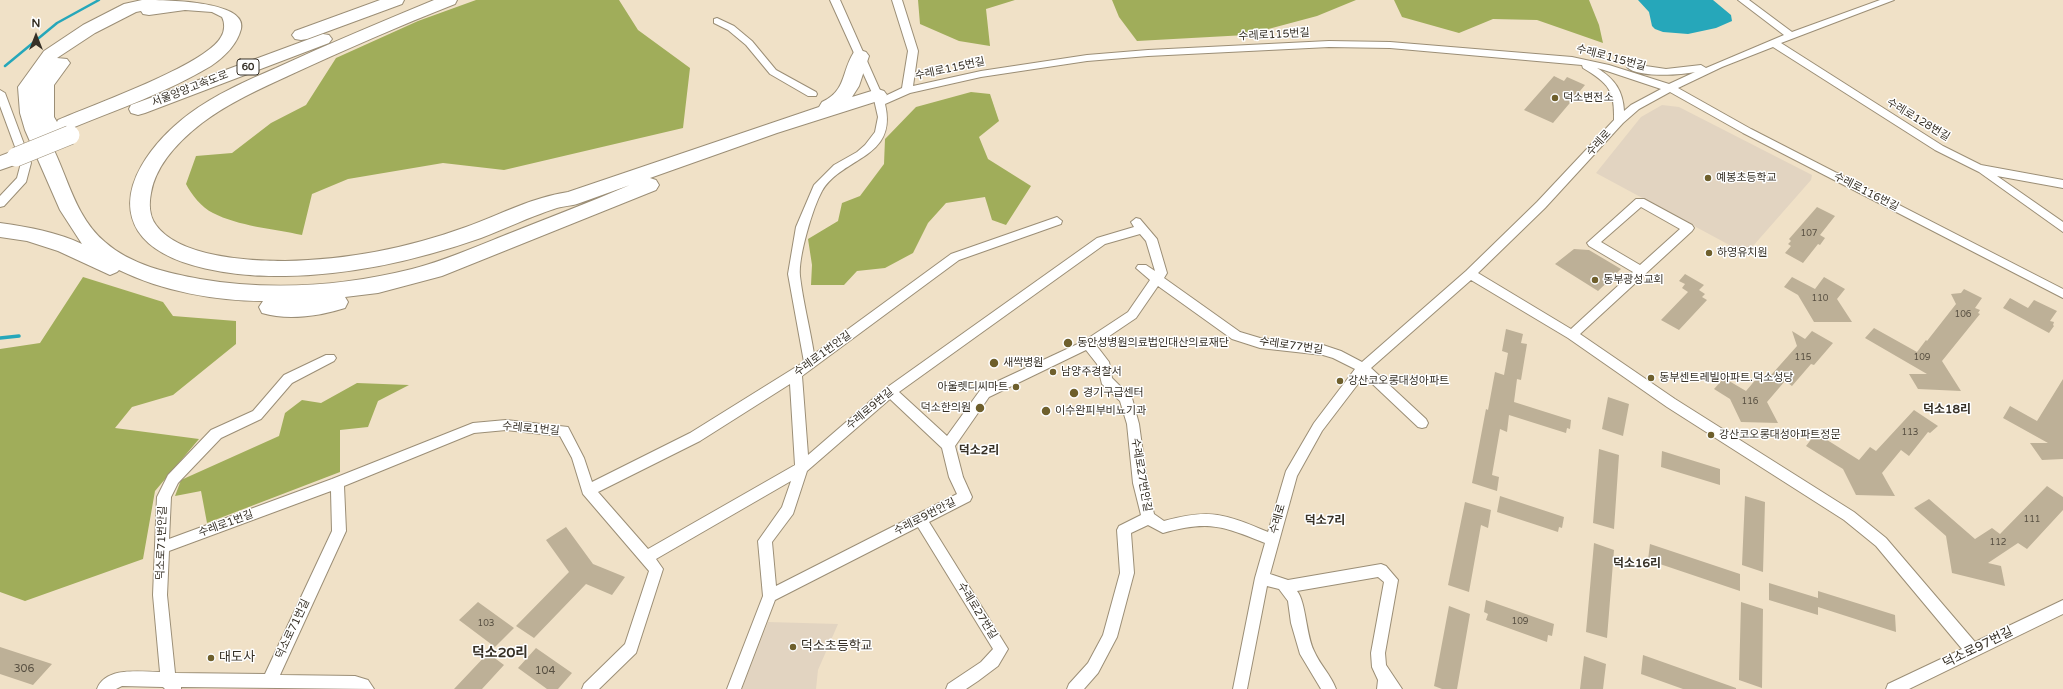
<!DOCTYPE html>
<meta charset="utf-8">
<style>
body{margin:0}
#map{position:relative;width:2063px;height:689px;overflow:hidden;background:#f0e1c7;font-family:"Varela Round",sans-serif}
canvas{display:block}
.north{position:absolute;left:16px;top:16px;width:40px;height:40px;-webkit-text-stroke:3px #fff;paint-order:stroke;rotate:0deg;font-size:11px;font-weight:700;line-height:16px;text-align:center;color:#363026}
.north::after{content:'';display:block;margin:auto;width:14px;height:18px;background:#363026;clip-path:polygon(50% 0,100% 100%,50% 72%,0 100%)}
</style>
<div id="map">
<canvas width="2063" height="689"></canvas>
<div class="north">N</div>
</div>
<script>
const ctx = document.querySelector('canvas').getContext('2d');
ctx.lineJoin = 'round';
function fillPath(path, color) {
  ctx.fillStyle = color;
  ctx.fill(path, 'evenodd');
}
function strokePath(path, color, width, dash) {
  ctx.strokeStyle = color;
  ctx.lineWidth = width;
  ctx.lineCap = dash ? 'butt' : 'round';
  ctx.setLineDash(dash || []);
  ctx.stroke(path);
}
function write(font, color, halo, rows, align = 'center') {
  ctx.font = font + ' "Varela Round","Noto Sans KR",sans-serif';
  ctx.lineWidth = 3;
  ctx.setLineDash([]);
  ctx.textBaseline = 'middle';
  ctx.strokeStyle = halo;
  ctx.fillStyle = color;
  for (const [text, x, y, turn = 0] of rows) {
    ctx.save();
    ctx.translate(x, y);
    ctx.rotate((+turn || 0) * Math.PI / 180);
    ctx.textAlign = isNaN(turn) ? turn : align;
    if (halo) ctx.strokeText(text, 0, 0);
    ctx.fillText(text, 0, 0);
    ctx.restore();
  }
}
fillPath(new Path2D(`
 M1662,105l17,2 133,68 -1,5 -65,74 -150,-81 45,-56z
 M768,622l70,2 -20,46 -2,19h-74z`), '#e2d4c1');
fillPath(new Path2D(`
 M476,0h143l19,30 52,38 -7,60 -179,42 -61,-7 -95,16 -36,15 -10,41c-28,-6 -64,-9 -89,-22 -11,-5 -22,-19 -27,-29l10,-28 36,-3 39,-30 35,-18 30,-47 82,-37z
 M918,0h97l-29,9 4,37 -31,-5 -39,-17z
 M1112,0h244l-39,16 -71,19 -109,6 -18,-24z
 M1394,0h195l10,25 4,18 -66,-23 -44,-1 -34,14 -57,-16z
 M971,92l19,2 9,27 -20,16 9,22 43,27 -25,39 -14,-5 -7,-23 -39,6 -18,20 -15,30 -28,15 -28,3 -13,14h-33l1,-20 -4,-26 30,-18 4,-18 18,-7 24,-32 1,-25 31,-32z
 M83,277l80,25 10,14 63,5v23l-63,51 -41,12 -17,21 84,11 -44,52 -12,68 -118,42 -25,-9v-243l40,-6z
 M357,383l52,2 -31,16 -10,26 -28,3v42l-133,51 -6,-32 -26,5 6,-16 98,-44 6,-23 17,-13 19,3z`), '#a0ad5a');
fillPath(new Path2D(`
 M1638,0h75l18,15 1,6 -16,7 -28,6 -25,-2 -8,-3 -3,-3 -3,-14z`), '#26a7ba');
strokePath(new Path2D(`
 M5,66l52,-43 42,-23`), '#26a7ba', 2.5);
strokePath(new Path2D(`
 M0,338l19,-2`), '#26a7ba', 3.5);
fillPath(new Path2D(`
 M1554,76l10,5 3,-4 18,8 -32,38 -29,-13z
 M1817,207l18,9 -15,19 5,3 -5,7 -2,-1 -15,19 -18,-10 6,-7 -3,-2 3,-3 -2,-2z
 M1574,249l15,1 32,19 -23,22 -43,-27z
 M1685,274l19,11 -5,5 6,4 -3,3 5,3 -28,30 -18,-10 27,-28 -6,-4 3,-4 -6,-3z
 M1792,277l23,12 9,-12 21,12 -8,10 15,23h-38l-16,-27 -14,-8z
 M1964,289l18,9 -7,10 5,2 -2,3 2,1 -38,47 19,30 -43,-2 -9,-15h18l-62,-36 9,-10 43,24 9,-12 1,1 29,-37 -5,-10 10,-1z
 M2010,298l18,10 6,-8 23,11 -7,10 4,1 -1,3 1,1 -5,7 -46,-25z
 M1506,329l17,5 -2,9 6,1 -6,36 -4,-1 -3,23 57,18 -1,9 -3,-1 -1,5 -57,-18 -2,17 -7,-3 -8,46 7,2 -2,14 -25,-8 14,-74 2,1 7,-38 9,3 4,-22 -6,-2z
 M1792,331l13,8 7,-8 21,12 -19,22 -3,-1 -19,22 -7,-5 -18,21 11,21 -37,-1 -11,-23 -16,-10 10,-11 22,13 11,-13 7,5 33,-37z
 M2063,379v80l-21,1 -12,-17h18l-45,-25 7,-12 27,15z
 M1608,397l21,7 -6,32 -21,-7z
 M1914,410l24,16 -8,7 -2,-1 -19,24 -8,-6 -19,23 13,23 -39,-1 -13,-26 -37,-23 10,-13 43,27 11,-13 6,4z
 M1599,449l20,6 -5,74 -21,-6z
 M1662,451l58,18v16l-59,-18z
 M2047,486l16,11v13l-36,39 -9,-6 -30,20 13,3 4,20 -53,-13 -6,-37 -32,-28 15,-9 46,40 17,-11 8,6z
 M1500,496l64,21 -2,11 -3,-1 -1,5 -61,-20z
 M1745,496l20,6 -2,70 -21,-7z
 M1465,502l26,8 -3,18 -7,-3 -12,67 -21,-7z
 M566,527l27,37 32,13 -13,18 -26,-11 -52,54 -18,-12 53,-54 -23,-32z
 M1594,543l20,7 -7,88 -21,-6z
 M1650,544l90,30v17l-92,-31z
 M1769,583l49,15v17l-49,-15z
 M1818,591l77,24 1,17 -78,-25z
 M1486,600l68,24 -2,12 -4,-1 -1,7 -61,-22 2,-6 -4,-2z
 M478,602l36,26 -19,19 -36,-27z
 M1741,602l22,7 -1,79 -23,-8z
 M1449,606l21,8 -13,75h-15l-8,-3z
 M0,647l52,17 -19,21 -33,-11z
 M536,648l36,25 -14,16h-11l-29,-21z
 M488,653l16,12 -22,24h-28z
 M1643,655l93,33v1h-53l-42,-15z
 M1584,656l22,8 -3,25h-23z`), '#bdb097');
const street = new Path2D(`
 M830,0h10l43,97 19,-9 6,-37 -16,-51h10l16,51 -5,35 68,-15 106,-16 61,-5 181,-9 61,1 182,15 37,8 60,19 26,-12c-14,3 -58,6 -68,-5l5,-3 34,5 35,-4 5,3 78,-33 -46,-35h11l43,32 88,-32h14l-113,43 162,103 38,19 82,15v8l-66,-12 66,46v10l-84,-60 -44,-22 -162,-103 -51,20 -44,21 73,41 312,160v9l-320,-165 -73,-41 -31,17 -16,14 -78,85 -67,65 93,56 62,-57 -44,-26 -2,-3 49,-44h8l48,26 2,3 -2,3 -112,103 95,65 179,113 32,26 89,104 88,-42v14l-154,75h-23l2,-5 74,-35 -86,-103 -32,-26 -177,-113 -99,-69 -97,-58 -100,88 55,51 2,4 -2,4 -4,1 -4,-1 -54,-51 -42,55 -25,45 -27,98 18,6 93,-16 5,2 12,14 -13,73 1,12 16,24h-25l1,-9 -6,-13 -1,-14 13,-71 -6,-5 -81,14c9,11 9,44 17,60 6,14 17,24 22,38h-15l-21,-35 -9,-31 -3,-22 -9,-12 -12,-3 -20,103h-14l22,-111 10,-35c-42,-17 -57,-23 -102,-10l-15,-8 -17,8 3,40 -17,64 -19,36 -14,16h-17l2,-5 19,-21 15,-28 17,-62 -3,-43 2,-4 22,-11 -8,-32 -6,-59 -7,-23 -18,-17 -5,-20 -11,-14 -97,47 -34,49 8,31 9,20 -2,4 -41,21 79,127 -10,17 -20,15 -12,8h-20l2,-5 33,-22 12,-13 -75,-122 -143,73 -34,89h-14l36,-93 -5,-55 24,-34 9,-26 -135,78 7,10 -27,84 -37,36h-17l2,-5 41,-40 24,-73 -66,-77 -11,-36 -12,-22 -54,-6 -32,3 -130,53 2,45 -66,144 75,1 13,4 6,9 -193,-2v2h-16l-2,-2 -41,-1 -6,3h-19c9,-23 43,-17 63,-17l-7,-77 4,-98 11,-22 43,-45 42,-19 31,-36 42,-20h8l2,3 -2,3 -42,22 -31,36 -40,19 -43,45 -7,14 -2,42 163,-60 141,-56 33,-3 62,7 16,31 8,24 98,-49 114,-71 -16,-88 8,-47 18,-42 20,-20 23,-13 8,-7 10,-13 3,-15 -5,-22zM1329,47l61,1 192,17 1,3c25,15 32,22 31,52l-77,82 -71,69 -104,91 -21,-11 -18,-6 -63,-7 -20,-6 -76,-54 3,-5 -10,-34 -17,-20 -4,-1 -5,4 3,5 -37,11 -215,153 -74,64 -6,-79 157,-116 102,-36 1,-3 -5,-4 -106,37 -137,100c-4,-26 -11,-52 -14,-78 -2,-19 13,-69 22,-85 21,-35 76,-32 63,-87l25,-11 71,-16 106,-16 61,-5zM1597,68l7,2 57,19 -30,16 -7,6c-1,-20 -9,-32 -27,-43zM1641,207l39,22 -40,36 -39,-23zM1140,234l6,7 9,30 -9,-6h-8l-2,3 14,12 -22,32 -44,29 -103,48 -34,47 -48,-44 206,-148zM1158,286l74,53 28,9 63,7 10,3 22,11 -41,54 -28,48 -18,61c-43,-18 -58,-24 -104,-11l-10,-7 -7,-31 -8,-59 -7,-26 -20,-20 -3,-16 -13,-17 40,-27zM790,384l5,81 -147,84 -50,-57 102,-51zM890,399l52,49 7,29 8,17 -181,92 -4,-44 21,-28 14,-43zM331,491l1,40 -67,143 -90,-1 -8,-78 2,-44z
 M717,18l17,8 18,15 24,29 40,22 1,2 -1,2h-8l-38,-22 -24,-29 -18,-15 -14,-7v-4z
 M0,90l5,3 26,70 -5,19 -22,24 -4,1v-11l17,-18 4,-15 -21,-57z`);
const highway = new Path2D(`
 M142,0c20,0 106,0 99,29 -4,16 -17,28 -30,37 -43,26 -93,43 -139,62l-7,2 -5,-1 4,10 -2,5 -7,1 -4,-1c17,33 24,73 54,98 26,23 63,31 95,37 70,12 144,7 212,-10 31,-8 61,-21 91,-33 42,-17 85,-33 127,-51 -18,6 -35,13 -53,19 -7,2 -15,2 -23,5 -25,8 -49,20 -73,29 -63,22 -129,37 -196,38 -42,1 -122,-6 -147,-45 -26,-43 19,-93 51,-117 27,-20 57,-33 87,-46 52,-24 105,-46 158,-68h23l-2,4c-56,22 -111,46 -165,71 -30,14 -62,28 -88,48 -22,17 -46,41 -51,70 -2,10 -2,23 5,32 23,32 93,36 129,36 62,-1 123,-13 181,-34 33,-12 67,-30 102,-35l251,-85 3,-5c25,-12 19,-30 32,-50l6,-2 6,2 3,4 -10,30 -7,11 26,-8 6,2 3,4 -3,4 -107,34 -127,45 6,2 3,5 -3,5 -214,86 -64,17 -33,4 3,5 -3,6c-25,8 -57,13 -83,5l-3,-6 4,-6c-48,0 -101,-10 -144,-31l-2,2 -7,3 -52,-24 -31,-10 -27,-4v-14c28,4 57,9 82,21l-22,-34 -35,-80 -5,-17 -2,-26 26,-36 39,-26 41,-21zM185,10l27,2 10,5c3,6 3,14 -1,20 -15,28 -129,68 -163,83l-1,2 -3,-5v-32l16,-22 -3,-4 -10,-1 38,-25 41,-21 5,-1 2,3 6,1z
 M380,0h24l-2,4 -95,35 -6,1 -6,-1 -3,-4 3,-4z
 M323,34l6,1 3,4 -3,4 -184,70 -7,2 -7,-2 -2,-4 2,-4z
 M16,150l7,2 3,5 -3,5 -23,8v-14z`);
strokePath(street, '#9b8e76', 2);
strokePath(highway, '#9b8e76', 2);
fillPath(street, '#fff');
fillPath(highway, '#fff');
const highwayBridge = new Path2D(`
 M16,157l54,-22`);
strokePath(highwayBridge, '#9b8e76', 20, []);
strokePath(highwayBridge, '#fff', 19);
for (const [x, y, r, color] of [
 [1555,98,4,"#6e5f2c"],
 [1708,178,4,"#6e5f2c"],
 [1709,253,4,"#6e5f2c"],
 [1595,280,4,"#6e5f2c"],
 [1068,343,5,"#6e5f2c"],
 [994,363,5,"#6e5f2c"],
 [1053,372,4,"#6e5f2c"],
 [1651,378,4,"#6e5f2c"],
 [1340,381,4,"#6e5f2c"],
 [1016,387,4,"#6e5f2c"],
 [1074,393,5,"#6e5f2c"],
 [980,408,5,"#6e5f2c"],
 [1046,411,5,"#6e5f2c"],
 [1711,435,4,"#6e5f2c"],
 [793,647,4,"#6e5f2c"],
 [211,658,4,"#6e5f2c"]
]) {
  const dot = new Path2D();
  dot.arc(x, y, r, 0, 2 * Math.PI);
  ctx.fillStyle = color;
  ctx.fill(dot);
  strokePath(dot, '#fff', 1.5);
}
write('9px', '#585042', null, [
 ["107",1809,234],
 ["110",1820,299],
 ["106",1963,315],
 ["115",1803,358],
 ["109",1922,358],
 ["116",1750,402],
 ["113",1910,433],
 ["111",2032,520],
 ["112",1998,543],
 ["109",1520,622],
 ["103",486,624]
]);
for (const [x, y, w] of [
 [248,67,22]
]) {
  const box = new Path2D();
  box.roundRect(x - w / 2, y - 8, w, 16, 3);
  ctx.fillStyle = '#fff';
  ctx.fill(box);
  strokePath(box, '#363026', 1);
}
write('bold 10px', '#363026', null, [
 ["60",248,67]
]);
write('11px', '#363026', '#fff', [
 ["수레로115번길",1274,35,-3],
 ["수레로115번길",1611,58,15],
 ["수레로115번길",950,69,-12],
 ["서울양양고속도로",190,89,-21],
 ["수레로128번길",1918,120,31],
 ["수레로",1599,143,-48],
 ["수레로116번길",1866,192,27],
 ["수레로77번길",1291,346,8],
 ["수레로1번안길",823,354,-36],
 ["수레로9번길",870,409,-40],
 ["수레로1번길",531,429,5],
 ["수레로27번안길",1141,475,80],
 ["수레로9번안길",925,517,-27],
 ["수레로",1278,519,-74],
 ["수레로1번길",226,524,-20],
 ["덕소로71번안길",162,543,-88],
 ["수레로27번길",977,611,58],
 ["덕소로71번길",293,629,-65]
]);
write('11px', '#363026', '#fff', [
 ["덕소변전소",1563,98],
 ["예봉초등학교",1716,178],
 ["하영유치원",1717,253],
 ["동부광성교회",1603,280],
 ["동안성병원의료법인대산의료재단",1077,343],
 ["새싹병원",1003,363],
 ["남양주경찰서",1061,372],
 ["동부센트레빌아파트.덕소성당",1659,378],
 ["강산코오롱대성아파트",1348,381],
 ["아울렛디씨마트",1008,387,"right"],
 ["경기구급센터",1083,393],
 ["덕소한의원",971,408,"right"],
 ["이수완피부비뇨기과",1055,411],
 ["강산코오롱대성아파트정문",1719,435]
], 'left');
write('11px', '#585042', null, [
 ["306",24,669],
 ["104",545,671]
]);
write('bold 12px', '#363026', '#fff', [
 ["덕소18리",1947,410],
 ["덕소2리",979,451],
 ["덕소7리",1325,521],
 ["덕소16리",1637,564]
]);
write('13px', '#363026', '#fff', [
 ["덕소초등학교",801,647],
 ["대도사",219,658]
], 'left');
write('13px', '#363026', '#fff', [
 ["덕소로97번길",1978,648,-26]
]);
write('bold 14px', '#363026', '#fff', [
 ["덕소20리",500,653]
]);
</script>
